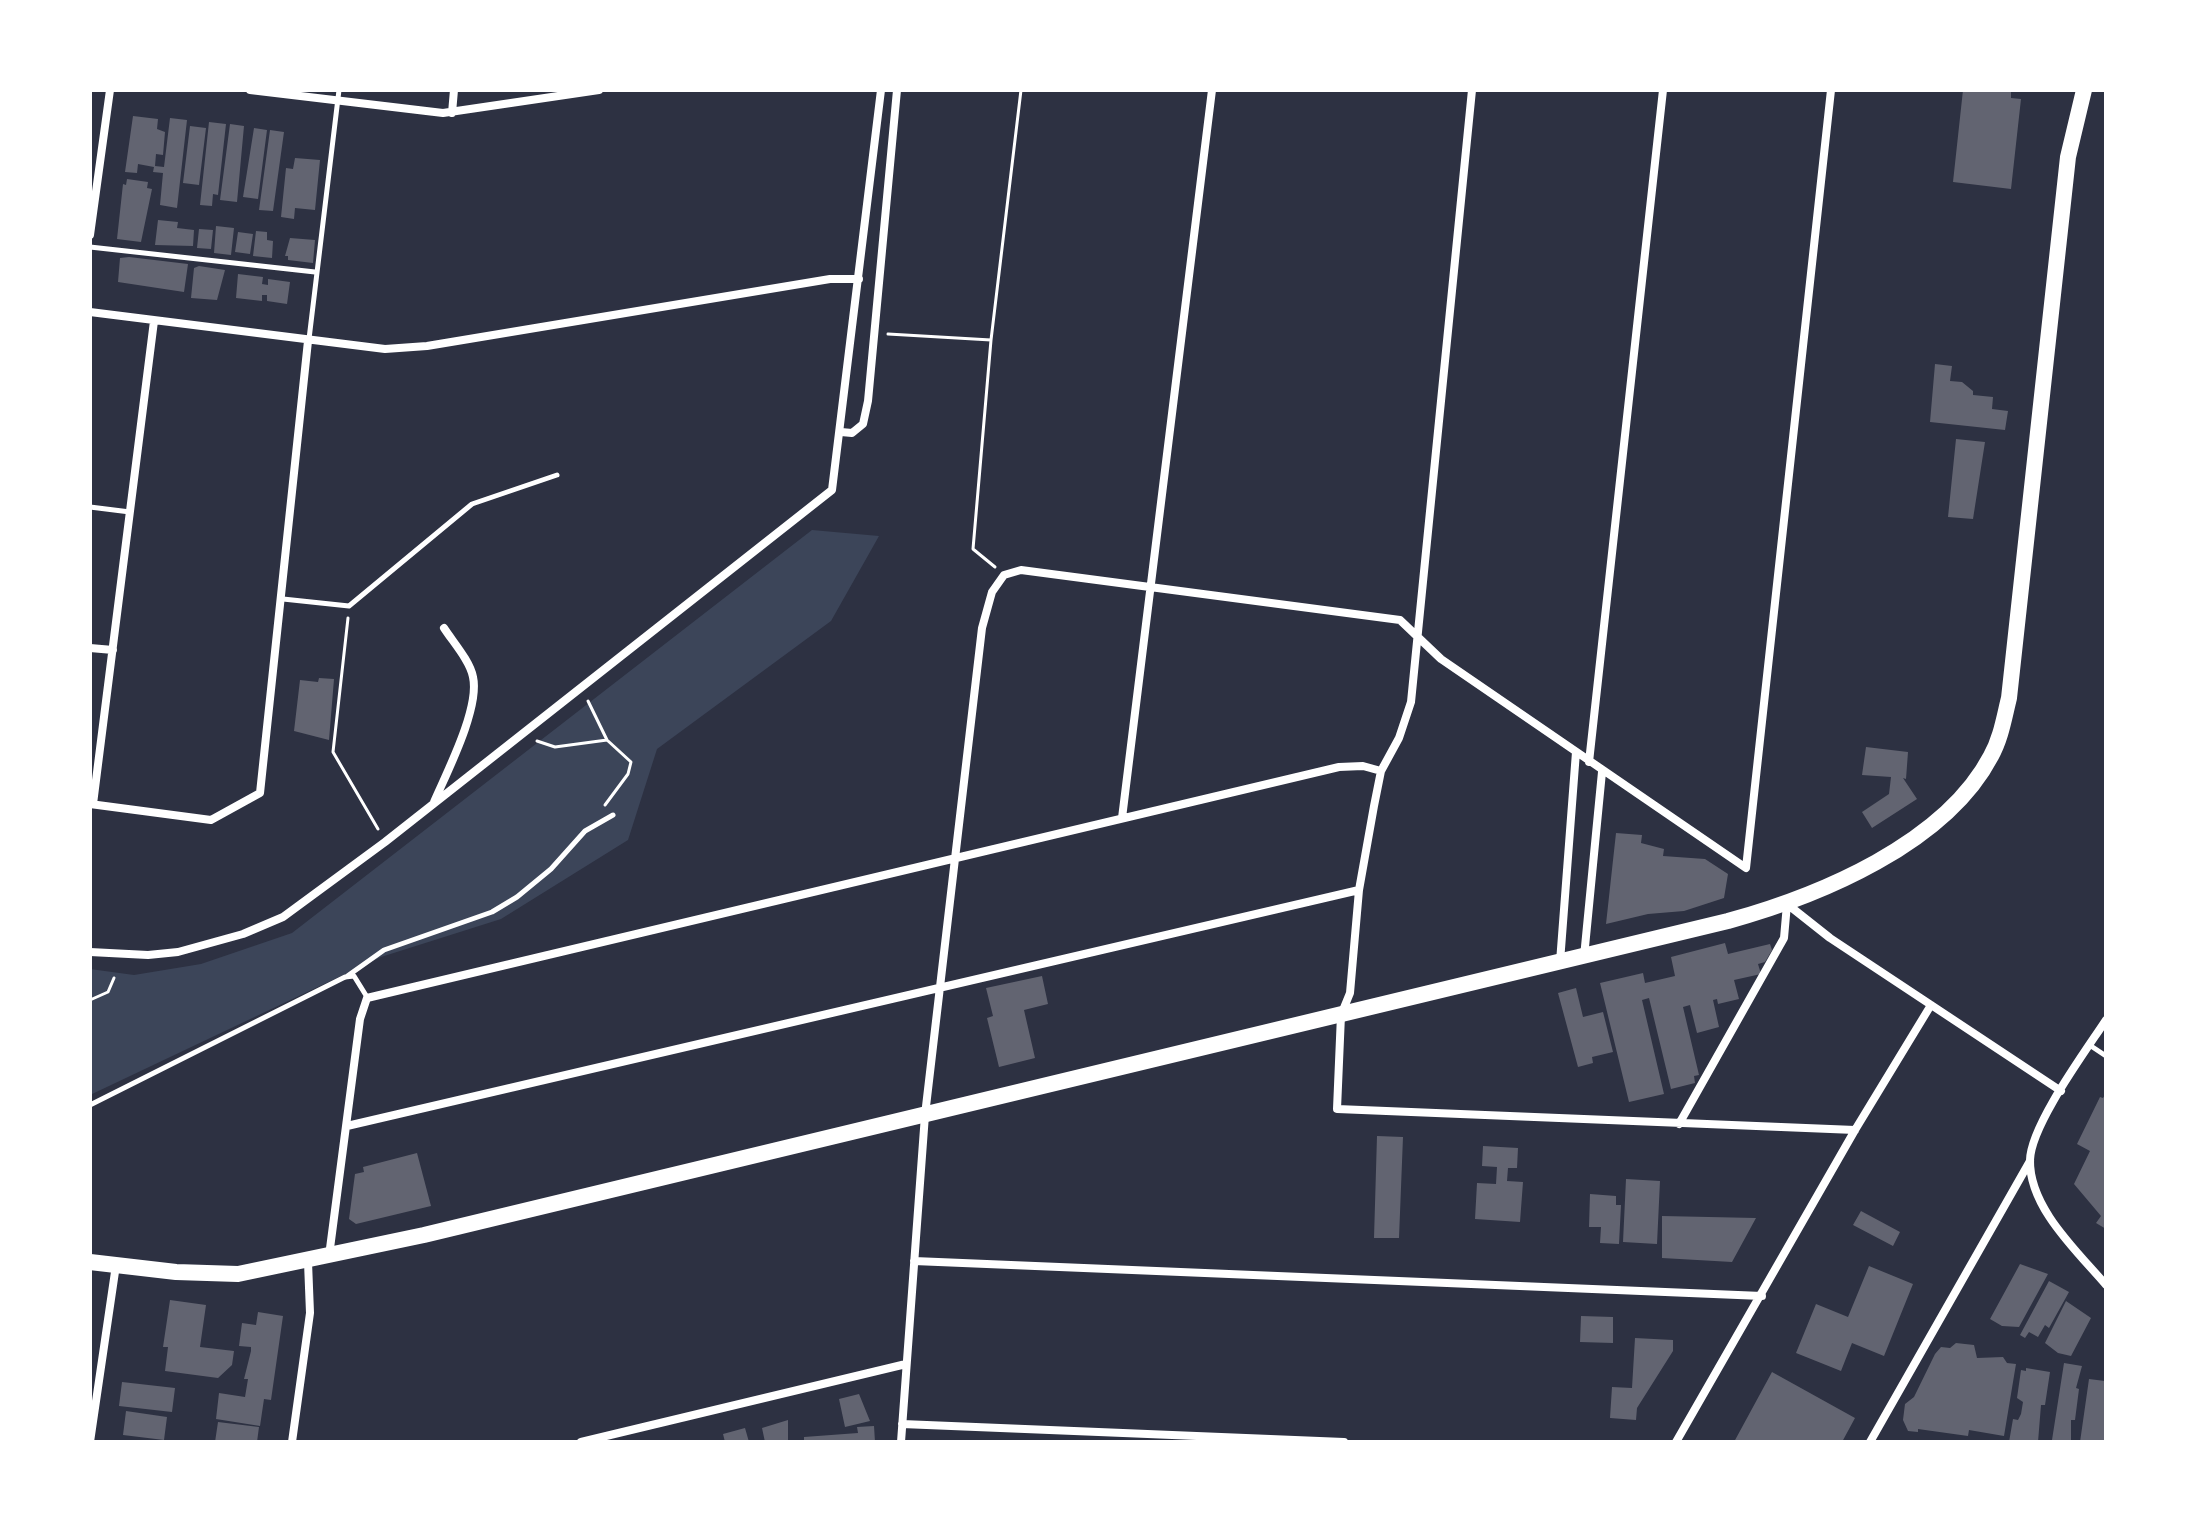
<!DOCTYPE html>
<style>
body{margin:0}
#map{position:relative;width:2196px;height:1532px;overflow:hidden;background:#2d3142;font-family:Karla,sans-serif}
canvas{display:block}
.frame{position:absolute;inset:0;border:92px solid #fff;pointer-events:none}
</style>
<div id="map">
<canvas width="2196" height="1532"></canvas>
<div class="frame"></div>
</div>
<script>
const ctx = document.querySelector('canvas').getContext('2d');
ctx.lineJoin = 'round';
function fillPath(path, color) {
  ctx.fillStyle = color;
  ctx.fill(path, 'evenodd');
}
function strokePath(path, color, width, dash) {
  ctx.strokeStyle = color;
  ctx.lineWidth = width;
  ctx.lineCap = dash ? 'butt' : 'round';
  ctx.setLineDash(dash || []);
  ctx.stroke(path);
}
fillPath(new Path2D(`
 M812,530l67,6 -48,85 -174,128 -29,91 -127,79 -120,38 -291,138v-126l44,6 67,-11 91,-31z`), '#3c4559');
fillPath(new Path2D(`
 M1963,90h48v8l10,1 -10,90 -58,-7z
 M133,116l25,3 -1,10 8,3 -2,23 -7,-1 -1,12 9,1 6,-49 17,2 -10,88 -17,-3 3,-32 -10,-1 1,-5 -16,-3 -1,9 -12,-1z
 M209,122l17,2 -8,71 -5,-1 -1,12 -12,-1z
 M230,124l14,2 -7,76 -17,-2z
 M190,126l16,2 -7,57 -16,-2z
 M254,128l13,2 -9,69 -15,-2z
 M270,130l14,2 -11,79 -14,-1z
 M295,158l25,2 -5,50 -20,-2 -1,11 -13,-2 5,-49 7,1z
 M127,179l21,3 -1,6 5,1 -11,53 -24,-3 6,-55 3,1z
 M158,220l20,2 -1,6 17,2 -1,16 -38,-1z
 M216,226l18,2 -3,27 -17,-2z
 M199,229l14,1 -2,19 -14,-1z
 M256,231l11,1v8l6,1 -1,17 -19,-2z
 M238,232l15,2 -3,20 -15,-2z
 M290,238l25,2 -2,23 -25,-3v-4h-3z
 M129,257l59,7 -4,28 -66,-10 2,-24z
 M199,266l26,4 -8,30 -26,-2 3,-30z
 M238,274l25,3 -1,7 6,1v-6l22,3 -3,22 -20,-3v-6h-5v6l-26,-3z
 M1935,364l17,2 -2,15 12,1 11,9v4l20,2 -1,12 16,2 -3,19 -75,-8z
 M1956,439l29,3 -12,77 -25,-2z
 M319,678l15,1 -5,61 -35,-9 6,-51 18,2z
 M1866,747l42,5 -2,27 -3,-1 14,21 -45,29 -10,-16 27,-18 2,-17 -29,-2z
 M1616,833l26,2 -1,8 23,6 -1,7 42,3 23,15 -4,24 -40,13 -36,3 -42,10z
 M1725,943l3,11 42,-10 2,6 -7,12 -7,2 3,10 -27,6 5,19 -21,5 -1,-5 -4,1 6,27 -22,6 -7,-28 -7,2 16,68 -5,1 1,7 -24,6 -22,-91 -7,2 22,94 -35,8 -29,-119 43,-10 2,10 30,-7 -4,-19z
 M1042,976l6,28 -24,6 11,48 -36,9 -12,-49 6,-2 -7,-28z
 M1576,988l7,29 20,-5 10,40 -21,5 1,6 -15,4 -20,-74z
 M2106,1093v136l-10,-6 5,-7 -27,-32 16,-33 -13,-7 23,-47 3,1z
 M1377,1136l26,1 -4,101h-25z
 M1483,1146l35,2 -1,20h-9l-1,13 16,1 -3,40 -45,-3 2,-36 19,1 1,-17 -15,-1z
 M417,1153l14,53 -75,18 -7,-5 6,-45 9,-2 -1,-5z
 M1626,1179l34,2 -3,63 -34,-2z
 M1590,1194l26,2v9h5l-2,39 -19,-1 1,-16h-12z
 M1861,1211l39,21 -7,14 -40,-21z
 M1662,1216l94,2 -24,44 -70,-4z
 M2020,1264l28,10 -29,53 -17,-1 -12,-7z
 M1869,1266l44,18 -29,72 -32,-13 -11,28 -45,-18 20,-49 32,13z
 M2049,1281l20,11 -20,36 -4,-3 -7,12 -9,-5 -4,6 -5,-3z
 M170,1300l36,5 -6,42 34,4 -2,14 -14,13 -53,-7 3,-24h-5z
 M2066,1301l25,17 -20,38 -13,-3 -13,-10z
 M258,1312l25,4 -12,84 -7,-1 -4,27 -44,-7 3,-26 26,4 3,-18h-4l7,-28v-4l-12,-1 3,-23 14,2z
 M1581,1316l32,1v26l-33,-1z
 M1635,1338l38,2v11l-36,57 -1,12 -26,-2 2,-31 20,1z
 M1956,1343l18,2 3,13 26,-1 4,6 9,1 -12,72 -35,-6 -1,6 -50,-7v3l-10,-1 -5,-11 2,-16 9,-7 21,-43 6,-7 9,1z
 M2064,1363l18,3 -6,22 3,1 -4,31h-4v22l-19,-2z
 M2026,1368l24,4 -5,33h-4l-3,37h-29l4,-23 5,1 3,-6 2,-12 -6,-4 4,-28 5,1z
 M1772,1372l83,46 -13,24h-108z
 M2089,1379l16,2 1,61h-26z
 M122,1382l53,6 -3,24 -53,-6z
 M859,1394l11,27 -25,6 -6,-28z
 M126,1411l41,6 -3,23 -41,-5z
 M788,1420v22h-23l-3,-14z
 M218,1422l41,5 -2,15h-42z
 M874,1426l1,16h-71v-5l54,-4 -1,-6z
 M745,1428l4,14h-24l-2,-8z`), '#626471');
strokePath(new Path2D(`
 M888,334l103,6
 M995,567l-22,-18 18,-209 30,-250
 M348,618l-15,134 45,77
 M588,701l19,39 24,22 -3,12 -23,31
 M537,741l18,6 52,-7
 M90,1000l18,-8 6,-14`), '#fff', 3);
strokePath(new Path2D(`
 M90,247l225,25
 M309,339l30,-249
 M90,507l40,5
 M283,599l66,7 123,-102 85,-29
 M346,977l38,-27 108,-38 25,-15 34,-28 34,-38 28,-16
 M2091,1046l15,10
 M90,1105l255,-128 9,-1 13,21`), '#fff', 5);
strokePath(new Path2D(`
 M250,90l193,23 156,-23
 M1472,90l-61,612 -12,36 -18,33 -7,35 -15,84 -9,103 -9,22 -4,94 518,21
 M452,113l2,-23
 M90,235l20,-145
 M90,312l295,37 42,-3 403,-67h29
 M841,432l11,1 11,-9 5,-23 29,-311
 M90,648l23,2
 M1589,762l74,-672
 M434,802c13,-30 46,-94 39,-125 -3,-16 -20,-35 -29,-49
 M90,804l121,16 49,-27 48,-452
 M93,804l61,-483
 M1122,818l90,-728
 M1787,904l43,34 231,153
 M90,952l58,3 30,-3 65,-18 40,-17 102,-75 447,-352 49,-400
 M1584,957l18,-185
 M1560,962l16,-210
 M2106,1020c-21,32 -75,105 -76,140 -1,48 48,92 76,125
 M1679,1124l105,-186 3,-34
 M347,1126l1012,-236
 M329,1256l31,-237 7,-21 972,-231 24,-1 18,5
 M914,1261l848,35
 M902,1424l442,18
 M90,1442l26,-177
 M292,1442l18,-129 -2,-51
 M581,1442l325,-78
 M901,1442l24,-327 57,-487 10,-36 12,-17 17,-5 379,50 41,39 305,209 85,-778
 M1676,1442l179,-312 76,-125
 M1870,1442l160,-281`), '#fff', 8);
strokePath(new Path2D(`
 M90,1262l86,10 62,2 186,-39 1304,-314c91,-25 217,-77 263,-165 10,-18 13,-38 18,-58l59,-541 16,-67`), '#fff', 16);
</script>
